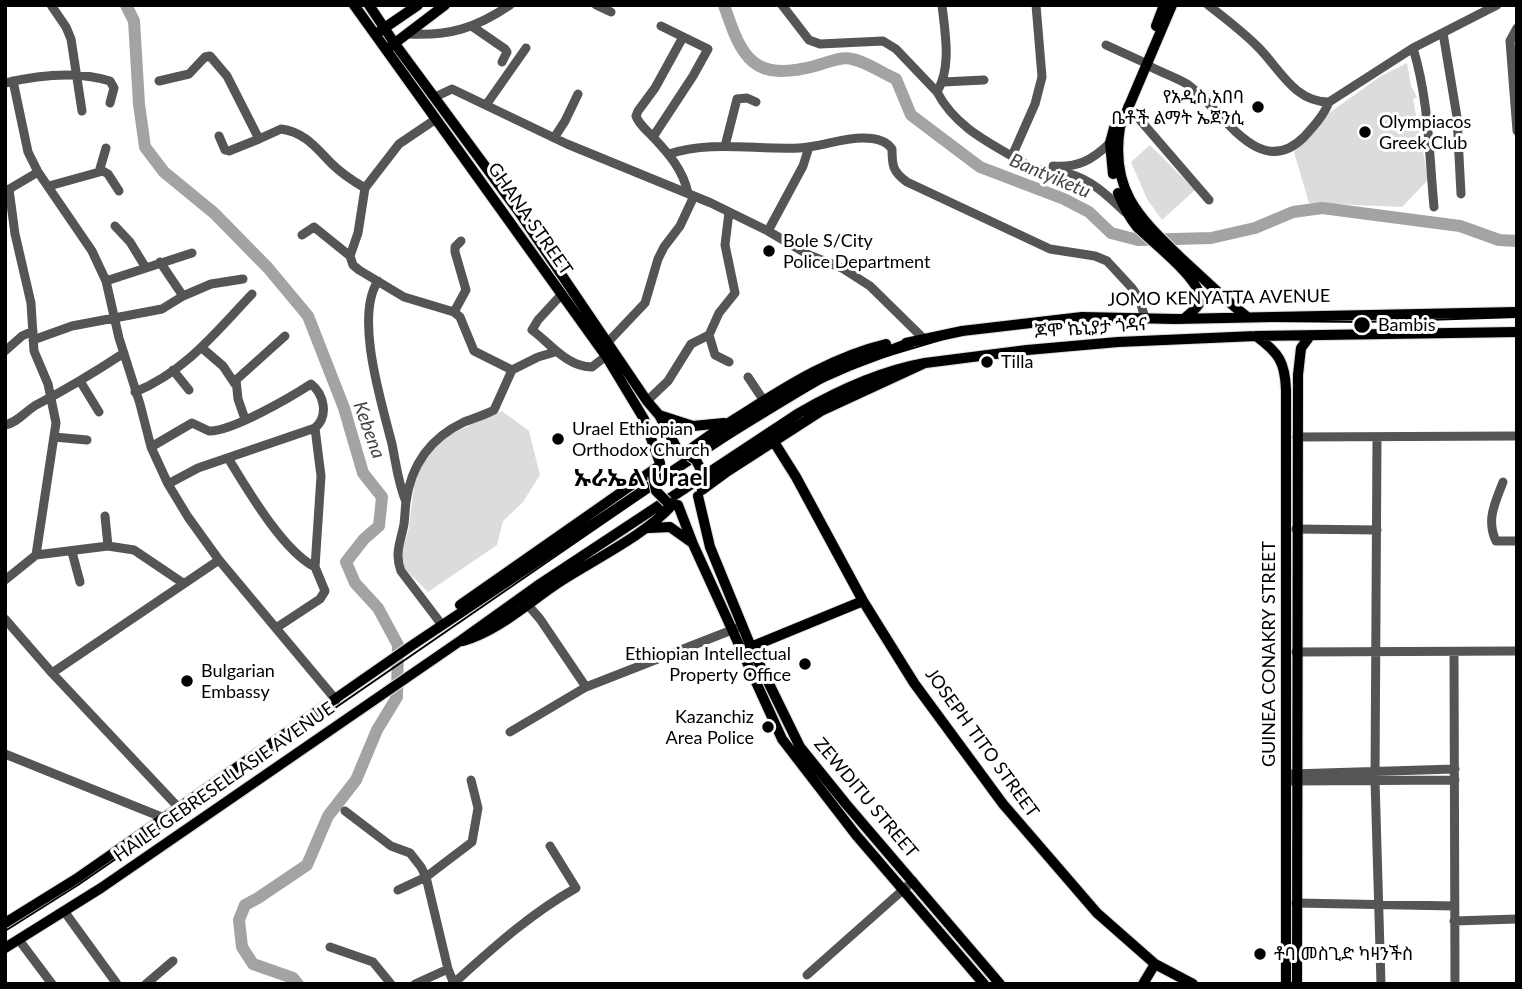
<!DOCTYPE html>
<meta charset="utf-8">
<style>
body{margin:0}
#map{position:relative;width:1522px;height:989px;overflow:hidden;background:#fff;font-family:Lato,sans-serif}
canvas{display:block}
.frame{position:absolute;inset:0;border:7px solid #000;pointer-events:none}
</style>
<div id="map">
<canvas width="1522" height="989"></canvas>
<div class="frame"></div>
</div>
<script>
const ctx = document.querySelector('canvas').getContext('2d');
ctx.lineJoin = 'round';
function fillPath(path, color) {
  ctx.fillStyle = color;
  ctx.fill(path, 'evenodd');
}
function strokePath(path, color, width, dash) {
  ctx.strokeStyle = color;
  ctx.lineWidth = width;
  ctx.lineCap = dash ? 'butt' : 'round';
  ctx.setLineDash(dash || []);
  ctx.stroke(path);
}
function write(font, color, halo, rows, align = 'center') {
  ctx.font = font + ' Lato,"Noto Sans Ethiopic",sans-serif';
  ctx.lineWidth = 6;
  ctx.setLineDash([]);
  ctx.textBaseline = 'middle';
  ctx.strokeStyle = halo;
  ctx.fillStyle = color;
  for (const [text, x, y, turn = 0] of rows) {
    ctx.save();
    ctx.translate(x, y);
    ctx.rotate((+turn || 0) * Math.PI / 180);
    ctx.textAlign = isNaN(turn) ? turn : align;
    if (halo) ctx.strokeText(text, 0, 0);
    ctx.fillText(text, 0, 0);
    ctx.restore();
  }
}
fillPath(new Path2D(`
 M1407,63l4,23 6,11 -4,2 15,79 -2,4 -24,25 -93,-4 -15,-51 35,-39 52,-37z
 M1150,145l45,45 -33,30 -15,-21 -16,-37z
 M502,411l27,20 11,44 -17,27 -20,19 -6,24 -69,47 -23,-23 -4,-15 8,-26 6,-51 10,-22 21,-19z`), '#dcdcdc');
strokePath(new Path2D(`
 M126,5l8,16 5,83 6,43 19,25 50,41 54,55 40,48 36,92 19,65 19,24 -3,29 -15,13 -18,23 9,21 23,25 20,37 -1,52 -20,33 -21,50 -28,36 -21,49 -49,33 -13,7 -6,15 3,27 11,17 40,14 5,6
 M724,5c18,54 29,77 91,61 11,-3 26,-10 37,-7 15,3 30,14 44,20l15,36 69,52 84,32 25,13 22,21 27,7 73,-2 44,-10 38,-16 29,-4 138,18 39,14 18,1`), '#a3a3a3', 12);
const major = new Path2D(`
 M354,5l252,351 38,63 16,44
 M369,5l26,39 124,168 128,189 12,14 21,39
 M1172,5l-52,122c-10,64 19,90 61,131 22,20 42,40 65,58
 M1156,26l8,-21
 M380,31l38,-26
 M391,46l54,-41
 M1113,174l-3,-31 4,-15
 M1118,193c5,12 11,24 19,34 14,14 68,55 63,75 -2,6 -10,11 -15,16
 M1256,336c23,17 29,26 30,54v594
 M906,343l56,-12 120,-14 93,2 342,-7
 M659,415l34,11 31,-3
 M774,442l22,35 67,124 51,82 89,121 94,109 58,51 38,20
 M684,454c19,-15 41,-29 62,-42 44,-28 89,-56 140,-68
 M702,490l26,-19 93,-60 104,-48 102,-13 91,-8 138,-6 261,-4
 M698,496l12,51 41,100 49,100 46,57 154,180
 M678,505l15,39 89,195 74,96 128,149
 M649,528l21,-1 21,15
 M460,605l196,-137
 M463,641c36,-10 67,-40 98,-60 34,-22 86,-47 112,-77
 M746,649l117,-48
 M5,923l71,-44 338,-235 311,-208 92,-56 34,-15 61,-23
 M5,948l96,-60 359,-247 77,-55 262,-173c40,-23 81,-42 126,-50
 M1143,984l12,-20
 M1297,984l1,-609 3,-27 9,-12`);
strokePath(major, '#dbdbdb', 12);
strokePath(new Path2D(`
 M51,5l15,22 5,12 11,72
 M596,5l15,7
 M782,5l27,35 11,4 63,-3 13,8 41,43
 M942,5c3,28 10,62 -5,87 19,36 53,51 87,71l2,4c15,5 30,3 44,7 22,6 39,23 55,38
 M1208,5c17,13 35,27 50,42 22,22 36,55 71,55l84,-54 84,-43
 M473,27l32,22 2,3 -5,10
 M1517,28l-7,13 7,90
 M1443,33l14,84 4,77
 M409,34c41,2 67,-6 101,-29
 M683,37l-28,51 -17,23 -2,5c3,9 11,14 17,21 16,17 30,33 35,56
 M1106,45l35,16
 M1413,48c16,52 16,106 21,159
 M1147,65c13,7 28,12 40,19 34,23 71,99 117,53 10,-11 20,-22 25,-35
 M13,81l15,71 10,20 54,79 14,30 13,57 21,66 11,43 17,37 20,33 31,43 117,140
 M159,81l30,-7 16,-17 5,-1 17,20 32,63 22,-10c24,3 36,20 51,35 10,10 21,17 33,24
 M943,82l41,-2
 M5,83c34,-8 72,-12 105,-2l4,7 -4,15
 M435,97l17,-8 115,55 144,59 57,28 41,24 33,13 28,18 54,53
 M486,105l40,-57
 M1128,106l81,94
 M219,136l6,14 4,1 30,-12
 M653,137l40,-61 15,-27 -47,-23
 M554,138l11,-17 13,-27
 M725,146l12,-47 10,-1 9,4
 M669,154c42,-14 86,-4 130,-6 22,-1 41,-10 64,-10 10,0 23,2 29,11 0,17 1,23 15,33l143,67 45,7 12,5 25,27 7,10 6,20
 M1012,156l23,-52 7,-27 -6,-72
 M1053,166c25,2 39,-6 57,-23
 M99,172l7,-24
 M49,186l54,-15 5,3 11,17
 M9,189l6,45 16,69 3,48 14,33 8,39 -20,132
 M6,191l32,-19
 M115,226l15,16 16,26
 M768,231l35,-65 6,-19
 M302,235l12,-8 36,29 3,9 6,5 45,27 50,15 6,5 14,34 38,19
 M350,256l8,-23 7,-45 34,-44 37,-25
 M160,262l23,34
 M106,281l86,-28
 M378,281c-24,36 4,123 14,163 4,20 6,39 14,58
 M562,294l-24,26 -6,10c19,14 35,37 60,37l14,-11
 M454,312l12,-22 -11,-38v-5l6,-6
 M33,340l39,-14 90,-17 21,-13 28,-12 32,-5
 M609,341l36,-38 13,-44 6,-12 16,-21 14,-30
 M202,348l21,18 12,18
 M5,351l17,-15 11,-5
 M729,362l-14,-7 -6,-20 10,-22 16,-20 -10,-48 4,-33
 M173,370l16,20
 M748,377l16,24
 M80,381l19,31
 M135,392c50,-20 82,-61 117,-98
 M647,401l21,-20 23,-37 18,-9
 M245,419l-7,-20 -2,-19 49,-44
 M5,425c14,-3 21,-15 33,-21 29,-15 57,-32 86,-51
 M54,437l33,3
 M1297,437l220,-1
 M1377,437l-2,343 6,204
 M151,447l41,-24 17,8c22,1 82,-34 102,-47 13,10 18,32 4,44
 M228,458c19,31 55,93 87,109
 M1503,482c-8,21 -17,38 -7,59h21
 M168,484l30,-16 117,-40 6,48 -6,91 10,24 -5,8 -44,29
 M105,516l3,30
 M1296,529l81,1
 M72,552l8,30
 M5,580l31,-25 72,-9 26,4 49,33
 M527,604l13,15 46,68
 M5,619l47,54 127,135
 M442,625l-41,-54c-7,-18 0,-30 3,-47 1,-7 1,-15 2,-22 5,-37 24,-64 58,-80 10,-4 21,-7 30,-12l18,-40 26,-13 17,-5
 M1296,652l221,-1
 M1454,652l1,332
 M52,673l167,-113
 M510,732l76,-45 151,-59
 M5,754l159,64
 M1291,774l164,-5
 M1291,781l164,-1
 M345,811l46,35 19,7 11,14 5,10 -28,13
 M1296,903l159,3
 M64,911l53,73
 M1454,921l63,-2
 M19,940l33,44
 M330,947l43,15 18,22
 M807,975l106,-94
 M454,983c39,-35 76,-69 122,-95l-26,-42
 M146,984l27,-23
 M415,984l33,-15
 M454,984l-6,-15 -22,-92 46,-35 6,-34 -7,-28`), '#555', 9);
strokePath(major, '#000', 10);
strokePath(new Path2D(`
 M5,931l73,-46 610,-420 84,-54 56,-32 42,-18 97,-29 115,-13 281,3 154,-5`), '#000', 2);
const majorBridge = new Path2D(`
 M690,456l6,4 8,16
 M653,476l3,15 11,11`);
strokePath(majorBridge, '#dbdbdb', 12, []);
strokePath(majorBridge, '#000', 10);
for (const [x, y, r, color] of [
 [1258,107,7,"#000"],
 [1365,132,7,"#000"],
 [769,251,7,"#000"],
 [1362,325,9,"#000"],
 [987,362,7,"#000"],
 [558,439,7,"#000"],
 [805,664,7,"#000"],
 [187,681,7,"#000"],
 [768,727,7,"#000"],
 [1260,954,7,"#000"]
]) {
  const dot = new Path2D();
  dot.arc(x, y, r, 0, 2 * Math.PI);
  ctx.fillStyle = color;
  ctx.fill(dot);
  strokePath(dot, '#fff', 2.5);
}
write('18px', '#000', '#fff', [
 ["የአዲስ አበባ",1244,97,"right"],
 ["ቤቶች ልማት ኤጀንሲ",1244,118,"right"],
 ["Olympiacos",1379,122],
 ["Greek Club",1379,143],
 ["Bole S/City",783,241],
 ["Police Department",783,262],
 ["Bambis",1378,325],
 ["Tilla",1001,362],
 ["Urael Ethiopian",572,429],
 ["Orthodox Church",572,450],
 ["Ethiopian Intellectual",791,654,"right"],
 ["Property Office",791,675,"right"],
 ["Bulgarian",201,671],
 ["Embassy",201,692],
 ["Kazanchiz",754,717,"right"],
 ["Area Police",754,738,"right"],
 ["ቶባ መስጊድ ካዛንችስ",1274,954]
], 'left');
write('18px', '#000', '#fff', [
 ["GHANA STREET",530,219,55],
 ["JOMO KENYATTA AVENUE",1219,298,-1],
 ["ጆሞ ኬኒያታ ጎዳና",1091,328,-4],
 ["GUINEA CONAKRY STREET",1269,654,-90],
 ["JOSEPH TITO STREET",982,743,54],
 ["HAILE GEBRESELLASIE AVENUE",224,782,-35],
 ["ZEWDITU STREET",866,798,50]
]);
write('italic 19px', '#444', '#fff', [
 ["Bantyiketu",1050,176,23],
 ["Kebena",369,430,70]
]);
write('bold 24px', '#000', '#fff', [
 ["ኡራኤል Urael",641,478]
]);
</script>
